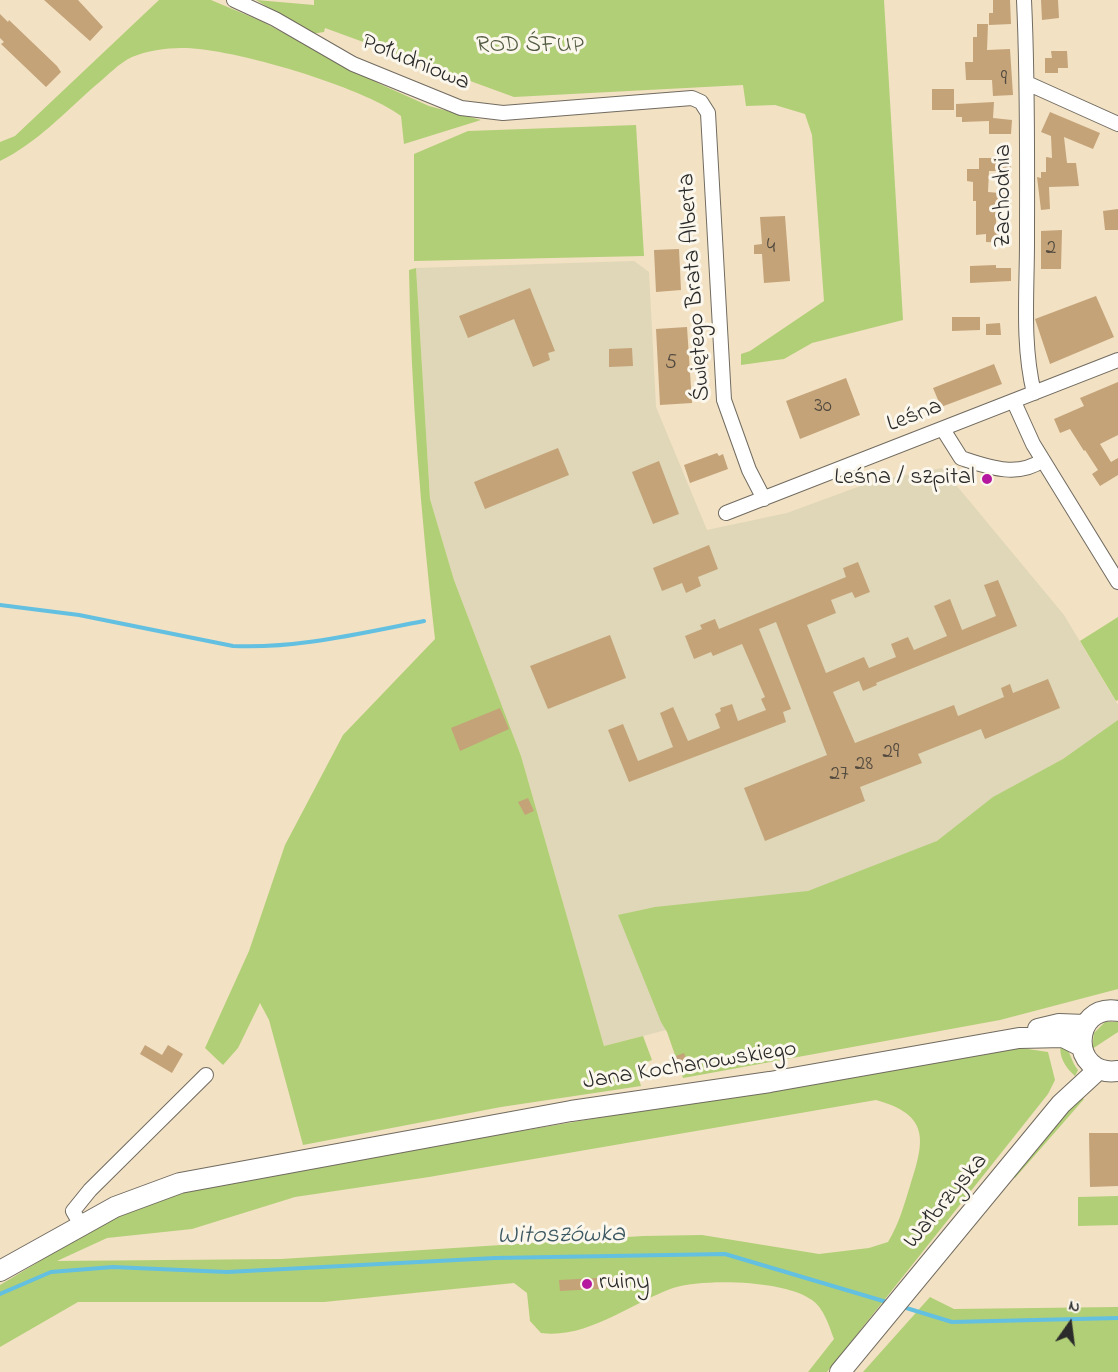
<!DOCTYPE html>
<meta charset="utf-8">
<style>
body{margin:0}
#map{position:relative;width:1118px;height:1372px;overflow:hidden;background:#f2e1c3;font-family:"Indie Flower",sans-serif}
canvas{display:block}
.north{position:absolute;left:1040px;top:1294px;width:60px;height:60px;-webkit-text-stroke:4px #fbf7ec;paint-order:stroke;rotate:14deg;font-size:16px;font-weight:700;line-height:24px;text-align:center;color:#2b2b2b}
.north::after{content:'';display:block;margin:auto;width:21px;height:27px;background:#2b2b2b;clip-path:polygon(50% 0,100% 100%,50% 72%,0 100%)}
</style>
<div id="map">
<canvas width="1118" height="1372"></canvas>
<div class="north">N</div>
</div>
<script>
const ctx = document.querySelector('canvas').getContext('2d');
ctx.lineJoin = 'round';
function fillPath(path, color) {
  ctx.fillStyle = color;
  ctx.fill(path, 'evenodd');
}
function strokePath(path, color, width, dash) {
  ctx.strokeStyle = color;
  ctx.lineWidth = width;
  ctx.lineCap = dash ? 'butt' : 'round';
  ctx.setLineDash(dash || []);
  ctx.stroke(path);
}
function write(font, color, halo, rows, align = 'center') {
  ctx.font = font + ' "Indie Flower",sans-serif';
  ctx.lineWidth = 6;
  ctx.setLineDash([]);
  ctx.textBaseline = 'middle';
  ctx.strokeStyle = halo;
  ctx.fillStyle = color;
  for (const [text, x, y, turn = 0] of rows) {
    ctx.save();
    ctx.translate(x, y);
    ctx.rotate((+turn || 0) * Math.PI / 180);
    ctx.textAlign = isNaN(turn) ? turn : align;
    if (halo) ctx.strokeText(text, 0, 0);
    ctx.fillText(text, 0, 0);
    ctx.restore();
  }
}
fillPath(new Path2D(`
 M634,261l15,11 7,135 51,123 80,-17 87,-32 68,-13 122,147 54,90v147l-359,154 -155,40 -83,-290 -67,-176 -24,-81 -14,-231z`), '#dfd7b7');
fillPath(new Path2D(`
 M159,0h52l50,21 119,63 49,22 52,14 -77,24 -3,-28c-38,-29 -171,-69 -220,-68 -15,0 -35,3 -49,9 -13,6 -25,19 -36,28 -31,27 -59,58 -96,76v-19l15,-6z
 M256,0l58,5v-5h570l19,320 -91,23 -28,16 -43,6v-11l9,-3 74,-50 -12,-166 -7,-21 -30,-9 -29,1 -3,-21 -229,12 -189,-69 -1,4 -13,2z
 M636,125l8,131 -230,5v-107l54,-23z
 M416,268l14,231 24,81 67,176 83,290 39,-10 9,24 -17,7 6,19 -140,21 -198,38 -34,-125 -9,-17 -22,45 -15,17 -18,-17 44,-97 36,-106 58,-110 92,-96c-14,-123 -24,-246 -26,-369z
 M1118,617v83l-2,1 -36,-60z
 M1118,720v269l-118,31 -317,58 -16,-46 -6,-10 -43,-107 37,-8 153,-16 129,-50 56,-44 70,-38z
 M1105,1022h13v10l-26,17 2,-16z
 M1061,1043c11,8 9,18 17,27l-3,6c-10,-9 -17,-20 -14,-33z
 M1014,1047l34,5 7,28 -7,14 -221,278h-19l26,-33c-5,-13 -10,-31 -22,-39 -27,-20 -108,-22 -139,-12 -42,15 -85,51 -132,45l-11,-12 -3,-28 -13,-10 -190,19h-246l-78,45v-62l115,-69 56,-21 215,-41zM876,1100c54,15 49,40 34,86 -6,19 -11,38 -22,56l-19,6 -50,6 -117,-19 -59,1 -362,23 -224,2 50,-23 85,-9 103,-32 134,-20z
 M1079,1095l5,4 -69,79 -1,-5z
 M1118,1196v29l-40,1v-29z
 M930,1297l24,12 164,-2v65h-255z`), '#b1cf76');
strokePath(new Path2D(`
 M0,605l79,10 154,31c64,3 128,-13 191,-25
 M0,1294l51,-22 62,-5 114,5 268,-14 230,-4 165,49
 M903,1307l49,15 166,-4`), '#63c0e1', 4);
fillPath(new Path2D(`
 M44,0h34l25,27 -13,14z
 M993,0h17l1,24 -22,1v-12h4z
 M1041,0h17l1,18 -17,2z
 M0,14l8,8 1,-2 48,46 4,6 -15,15 -45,-43 3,-2 -4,-4z
 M977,24h11l-1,26 23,-1 3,46 -20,1 -1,-16h-26l-1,-18h8v-25h4z
 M1051,51h16l1,17h-10v5h-13v-15h7z
 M932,89h22v21h-22z
 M994,102l-1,16 19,2 -1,14h-22v-13l-27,1v-5h-6v-13z
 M1050,112l50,21 -7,16 -29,-12 3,26h9l3,23 -30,1 1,22 -9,1 -4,-33 4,1v-6h5v-15l6,1 -1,-22 -10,-4z
 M979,158h32v13h-22l-1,21 23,2v13h-15v24h15v12l-25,-1v-8l-10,1v-34h-3v-19l-6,-1v-12h12z
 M1118,209v21h-13l-2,-19z
 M785,216l5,65 -26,2 -2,-29h-8v-9l8,-1 -2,-27z
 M1062,230l-1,39h-20v-38z
 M679,249l2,41 -25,2 -2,-42z
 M996,265v3h15v13l-41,2v-17z
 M530,288l25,63 -7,2 2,7 -17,7 -19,-48 -46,19 -9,-22z
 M1096,296l18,41 -64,27 -15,-45z
 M952,317h28v13l-28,1z
 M1000,323l1,12h-15v-11z
 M687,327l5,76 -32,2 -4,-76z
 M632,348l1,18 -24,1v-18z
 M994,364l8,20 -61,23 -8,-19z
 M846,378l14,37 -60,24 -14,-38z
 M1118,382v53l-18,9 11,18 7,-4v17l-18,11 -8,-12 6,-4 -13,-20 -1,1 -14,-22 -10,4 -6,-14 30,-13 -4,-8z
 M558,448l11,27 -84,34 -11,-27z
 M717,453l2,3 4,-2 5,15 -38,14 -6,-18z
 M659,461l20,53 -26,10 -21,-52z
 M709,545l9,24 -20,8 3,9 -15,7 -4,-10 -20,8 -9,-23z
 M858,562l12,30 -15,6 -3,-6 -21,8 5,13 -29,12 19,48 38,-16 5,11 27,-11 -5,-13 17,-7 6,13 33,-14 -13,-30 16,-7 12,31 34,-14 -12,-31 14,-5 19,46 -141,57 1,2 -14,6 -4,-10 -26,11 22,51 99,-38 4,11 46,-19 -3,-9 9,-4 3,9 35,-14 12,29 -75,31 -4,-10 -63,25 4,9 -62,24 5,14 -100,40 -21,-53 83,-33 -51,-133 -17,7 32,80 -8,3 3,10 -157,60 -21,-52 15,-6 15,37 35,-14 -13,-34 13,-6 15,34 32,-13 -5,-14 6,-3 -1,-3 12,-4 6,17 28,-11 -5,-11 4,-2 -23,-53 -29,12 -2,-4 -17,7 -9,-23 17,-7 -2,-4 15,-6 4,10 127,-52 -3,-9z
 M610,635l16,43 -78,31 -18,-43z
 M500,708l9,21 -49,22 -9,-23z
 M528,798l6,13 -9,4 -7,-13z
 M145,1045l17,10 6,-10 15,9 -11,19 -32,-19z
 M684,1053l4,11 -11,4 -4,-11z
 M1089,1133h29v53l-28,1z
 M615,1277v11l-55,3 -1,-11z`), '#c4a379');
const street = new Path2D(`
 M234,0l41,19 78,45 108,44 42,5 189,-15 9,4 7,11 16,287 25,70 15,29
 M1024,0c4,81 3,161 3,242 0,50 -5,102 7,151
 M1029,84l89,40
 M1014,402l19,42 85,138
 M944,431l17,27c28,9 56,20 82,2
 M726,513l392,-153
 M81,1225l-8,-14 17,-21 116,-115`);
const secondary = new Path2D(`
 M1118,1011c-48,-8 -49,67 0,60
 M1038,1029l21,-5 26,1
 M0,1271l115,-64 65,-24 391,-72 199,-29 249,-44 44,-1 18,9
 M840,1372l221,-268 38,-35`);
strokePath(street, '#716b60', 16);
strokePath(secondary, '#716b60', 22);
strokePath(street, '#fff', 14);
strokePath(secondary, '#fff', 20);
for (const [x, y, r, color] of [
 [987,479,6,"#b5179e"],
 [587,1284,6,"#b5179e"]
]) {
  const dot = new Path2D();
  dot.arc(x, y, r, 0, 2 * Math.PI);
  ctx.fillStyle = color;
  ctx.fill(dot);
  strokePath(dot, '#fbf7ec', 2);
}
write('21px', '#51493e', null, [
 ["9",1004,81],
 ["4",771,249],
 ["2",1051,250],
 ["5",671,365],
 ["30",823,408],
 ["29",891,754],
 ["28",864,766],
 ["27",839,776]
]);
write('24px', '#535c42', '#fbf7ec', [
 ["ROD ŚFUP",530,47]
]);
write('24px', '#2b2b2b', '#fbf7ec', [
 ["Południowa",415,64,22],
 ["Zachodnia",1005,196,-90],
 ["Świętego Brata Alberta",696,287,-94],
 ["Leśna",915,417,-21],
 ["Jana Kochanowskiego",690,1067,-9],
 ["Wałbrzyska",947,1202,-50]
]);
write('24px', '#2b2b2b', '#fbf7ec', [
 ["Leśna / szpital",975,479],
 ["ruiny",599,1284,"left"]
], 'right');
write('italic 26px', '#3c5862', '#fbf7ec', [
 ["Witoszówka",561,1237,-1]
]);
</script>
